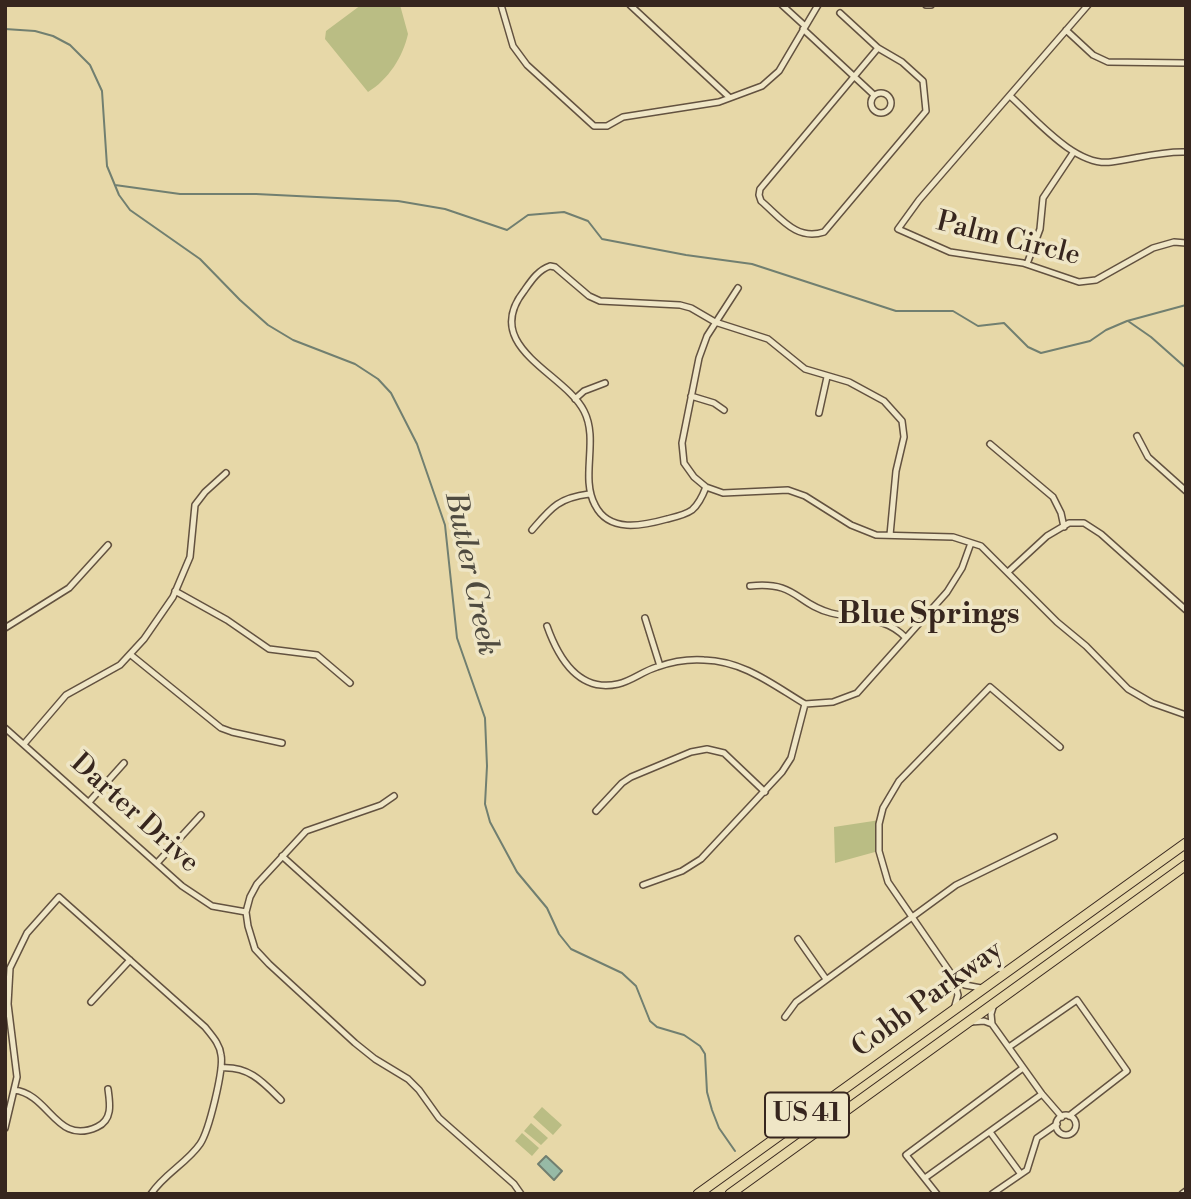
<!DOCTYPE html>
<style>
body{margin:0}
#map{position:relative;width:1191px;height:1199px;overflow:hidden;background:#e7d8a8;font-family:"Libre Bodoni",serif}
canvas{display:block}
.frame{position:absolute;inset:0;border:7px solid #37261e;pointer-events:none}
</style>
<div id="map">
<canvas width="1191" height="1199"></canvas>
<div class="frame"></div>
</div>
<script>
const ctx = document.querySelector('canvas').getContext('2d');
ctx.lineJoin = 'round';
function fillPath(path, color) {
  ctx.fillStyle = color;
  ctx.fill(path, 'evenodd');
}
function strokePath(path, color, width, dash) {
  ctx.strokeStyle = color;
  ctx.lineWidth = width;
  ctx.lineCap = dash ? 'butt' : 'round';
  ctx.setLineDash(dash || []);
  ctx.stroke(path);
}
function write(font, color, halo, rows, align = 'center') {
  ctx.font = font + ' "Libre Bodoni",serif';
  ctx.lineWidth = 7;
  ctx.setLineDash([]);
  ctx.textBaseline = 'middle';
  ctx.strokeStyle = halo;
  ctx.fillStyle = color;
  for (const [text, x, y, turn = 0] of rows) {
    ctx.save();
    ctx.translate(x, y);
    ctx.rotate((+turn || 0) * Math.PI / 180);
    ctx.textAlign = isNaN(turn) ? turn : align;
    if (halo) ctx.strokeText(text, 0, 0);
    ctx.fillText(text, 0, 0);
    ctx.restore();
  }
}
fillPath(new Path2D(`
 M361,5h39l8,29c-5,23 -20,46 -40,58l-43,-53 1,-8z
 M880,820l-5,32 -40,11 -1,-36z
 M542,1107l20,18 -9,10 -20,-18z
 M531,1123l17,15 -7,7 -17,-14z
 M522,1133l17,15 -7,8 -17,-15z`), '#babd84');
const water = new Path2D(`
 M546,1156l16,15 -8,9 -16,-16z`);
fillPath(water, '#97baa6');
strokePath(water, '#717f70', 2);
strokePath(new Path2D(`
 M5,29l30,2 18,5 17,9 20,20 12,26 5,75 12,29 11,15 70,49 40,41 28,25 25,15 62,24 23,15 13,14 26,51 28,81 12,113 28,80 2,48 -2,38 5,18 27,50 30,36 12,26 12,15 51,24 14,13 14,35 7,6 27,8 16,11 5,8 2,38 5,18 7,18 16,23
 M115,185l65,9h76l142,7 47,8 62,21 21,-15 36,-3 24,9 14,18 84,16 66,9 144,47h57l25,15 26,-3 24,24 13,6 49,-12 16,-11 21,-9 59,-16
 M1128,321l23,16 35,31
 M774,1193l1,1`), '#717f70', 2);
const minor = new Path2D(`
 M501,5l12,41 14,19 67,61h13l16,-9 96,-15 43,-16 17,-15 39,-66
 M630,5l99,92
 M782,5l23,21
 M926,5h5
 M1088,5l-169,195 -21,29 52,23 73,11 56,19 17,-2 57,-32 21,-6 12,1
 M840,13l38,35 24,14 21,19 3,30 -102,121c-28,9 -43,-14 -63,-31l-2,-6 1,-6 118,-141
 M803,29l71,66
 M1066,30l27,25 15,7 78,1
 M871 103a10 10 0 1 1 20 0a10 10 0 1 1-20 0Z
 M1010,96c25,22 65,71 101,66 25,-3 48,-11 75,-10
 M1027,264l13,-35 3,-31 30,-45
 M738,288l-31,48 -8,22 -17,85 2,20 10,14 12,10 17,6 65,-3 17,6 46,29 25,10 77,2 28,9 76,76 29,24 42,43 24,14 34,12
 M691,396l23,7 10,7
 M575,399l9,-8 21,-8
 M819,413l8,-36
 M1137,436l11,21 38,34
 M990,444l63,53 8,16 3,14
 M706,487c-3,8 -7,17 -14,23 -7,5 -17,7 -25,9 -25,7 -58,14 -72,-14 -15,-28 4,-65 -11,-94 -19,-38 -104,-64 -60,-120 7,-10 14,-21 26,-25l5,1 34,29 11,5 80,4 11,3 24,14 53,17 37,30 44,13 35,19 18,20 2,16 -8,34 -6,64
 M532,530c19,-22 26,-32 57,-36
 M1008,572l39,-36 22,-13h15l17,11 85,76
 M750,586c47,-5 46,18 81,27 28,7 54,3 75,25
 M175,591l52,29 42,29 48,6 33,28
 M645,618l15,48
 M547,626c11,31 31,67 71,58 14,-3 25,-13 39,-17 14,-5 32,-8 47,-7 40,1 69,25 101,44
 M5,628l64,-40 39,-43
 M131,655l90,73 11,4 50,11
 M805,704l28,-2 24,-9 90,-101 15,-24 9,-25
 M5,728l177,158 30,20 34,6
 M24,744l42,-49 54,-30 24,-26 29,-42 17,-40 5,-52 10,-13 21,-19
 M394,796l-13,9 -75,26 -49,53 -7,13 -4,15 2,14 7,23 14,15 86,79 20,16 33,20 11,11 20,28 75,66 7,10
 M89,802l35,-39
 M596,811l26,-28 9,-6 60,-25 16,-3 17,4 41,39
 M282,856l140,126
 M157,863l44,-48
 M643,885l39,-14 19,-12 81,-87 9,-14 14,-54
 M798,939l28,40
 M953,977l5,18 -4,14
 M981,988l-16,-3 -13,-10 -64,-93 -9,-31v-27l4,-16 16,-27 91,-94 70,60
 M91,1002l39,-42
 M994,1004l-3,10 1,10 50,70 20,23
 M785,1017l11,-15 160,-117 98,-48
 M971,1022l13,-1 8,3
 M1009,1047l68,-47 50,71 -58,45
 M221,1068c28,-2 42,14 60,32
 M14,1090c36,4 42,56 83,37 16,-7 13,-24 11,-38
 M1056 1125a10 10 0 1 1 20 0a10 10 0 1 1-20 0Z
 M5,1128l12,-51 -9,-73 2,-36 17,-35 32,-36 146,130c7,9 15,17 16,28 3,14 -12,76 -21,89 -13,19 -36,30 -49,50
 M990,1132l30,41
 M925,1178l117,-84
 M937,1194l-31,-39 117,-87
 M992,1194l35,-24 10,-32 20,-14
 M1182,1194l4,-3`);
const primary = new Path2D(`
 M698,1194l488,-351
 M730,1194l456,-329`);
strokePath(minor, '#635240', 8);
strokePath(primary, '#37261e', 11);
strokePath(minor, '#efe6c6', 5);
strokePath(primary, '#e7d8a8', 9);
for (const [x, y, w] of [
 [807,1115,84]
]) {
  const box = new Path2D();
  box.roundRect(x - w / 2, y - 22.5, w, 45, 5);
  ctx.fillStyle = '#efe6c6';
  ctx.fill(box);
  strokePath(box, '#37261e', 2);
}
write('bold 26px', '#37261e', null, [
 ["US 41",807,1115]
]);
write('28px', '#37261e', '#efe6c6', [
 ["Palm Circle",1008,240,14],
 ["Darter Drive",134,814,42],
 ["Cobb Parkway",928,1000,-36]
]);
write('italic 30px', '#4f4b40', '#efe6c6', [
 ["Butler Creek",470,574,78]
]);
write('bold 30px', '#37261e', '#efe6c6', [
 ["Blue Springs",929,616]
]);
</script>
